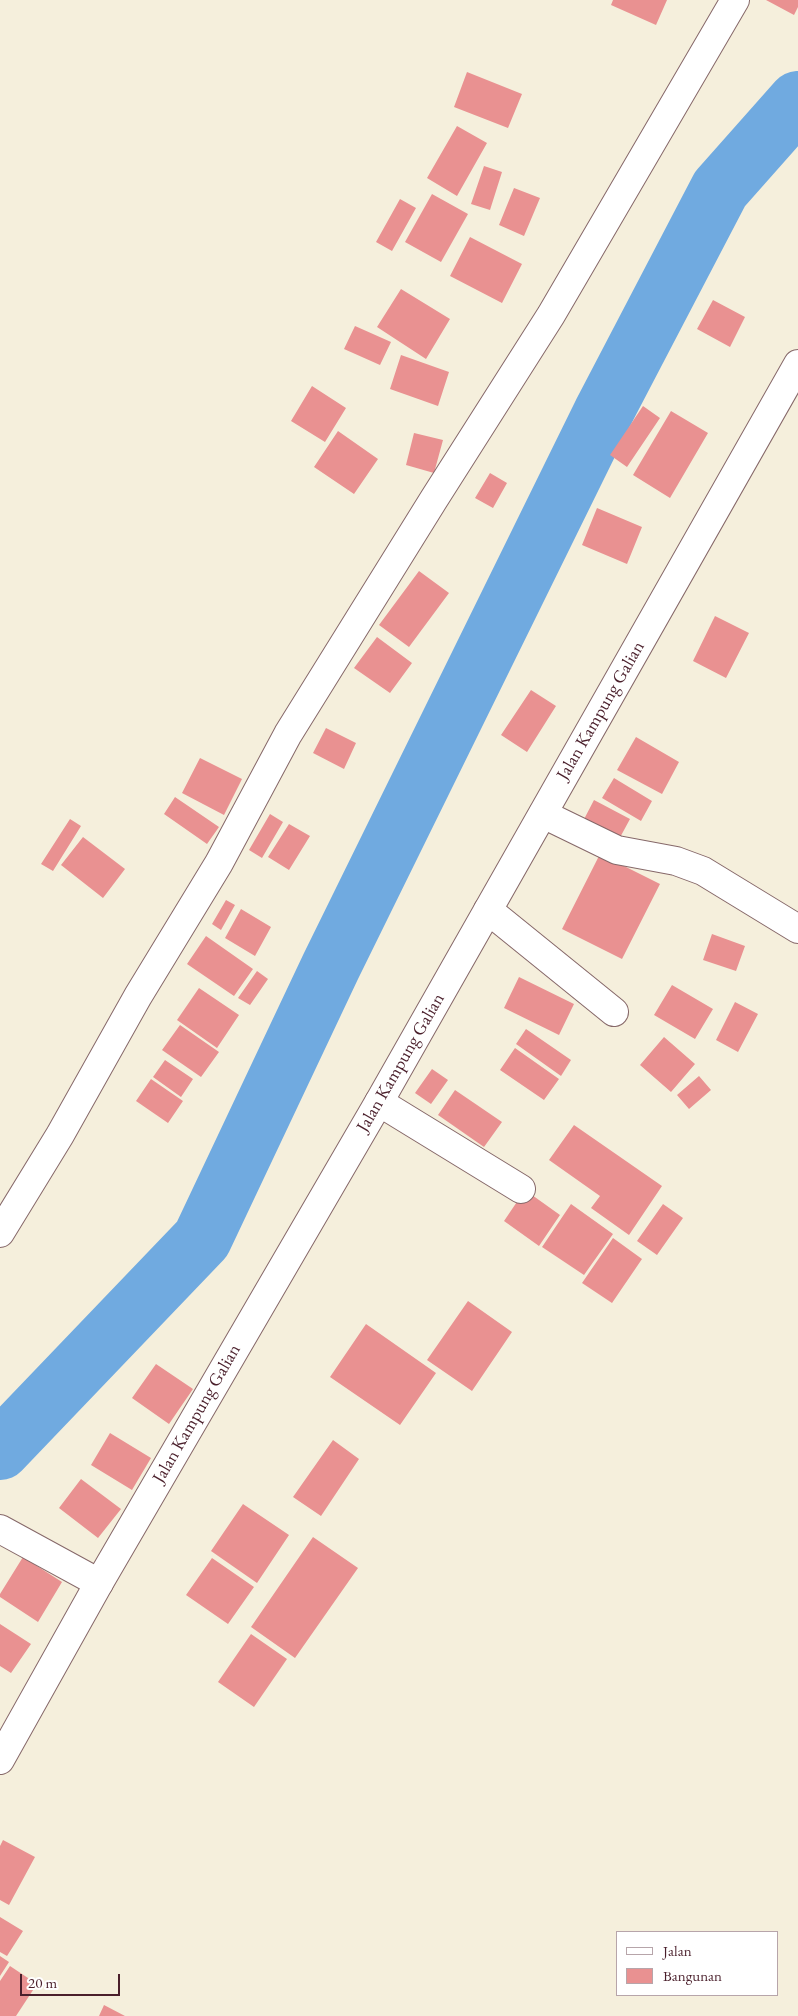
<!DOCTYPE html>
<style>
body{margin:0}
#map{position:relative;width:798px;height:2016px;overflow:hidden;background:#f5efdc;font-family:"EB Garamond",serif}
canvas{display:block}
.legend{position:absolute;left:616px;top:1931px;width:162px;height:65px;box-sizing:border-box;background:#fff;border:1px solid #b7a5aa;margin:0;padding:6px 9px;list-style:none;font-size:15px;color:#4a1f2b}
.legend li{display:flex;align-items:center;gap:10px;height:25px}
.legend b{width:25px;border:1px solid #b7a5aa}
.scale{position:absolute;left:20px;top:1974px;width:100px;height:22px;box-sizing:border-box;border:2px solid #4a1f2b;border-top:0;padding-left:6px;font-size:15px;line-height:18px;white-space:nowrap;color:#4a1f2b;-webkit-text-stroke:4px #fff;paint-order:stroke}
</style>
<div id="map">
<canvas width="798" height="2016"></canvas>
<ul class="legend">
<li><b style="height:6px;background:#fff"></b>Jalan</li>
<li><b style="height:14px;background:#e99191"></b>Bangunan</li>
</ul>
<div class="scale">20 m</div>
</div>
<script>
const ctx = document.querySelector('canvas').getContext('2d');
ctx.lineJoin = 'round';
function strokePath(path, color, width, dash) {
  ctx.strokeStyle = color;
  ctx.lineWidth = width;
  ctx.lineCap = dash ? 'butt' : 'round';
  ctx.setLineDash(dash || []);
  ctx.stroke(path);
}
function fillPath(path, color) {
  ctx.fillStyle = color;
  ctx.fill(path, 'evenodd');
}
function write(font, color, halo, rows, align = 'center') {
  ctx.font = font + ' "EB Garamond",serif';
  ctx.lineWidth = 5;
  ctx.setLineDash([]);
  ctx.textBaseline = 'middle';
  ctx.strokeStyle = halo;
  ctx.fillStyle = color;
  for (const [text, x, y, turn = 0] of rows) {
    ctx.save();
    ctx.translate(x, y);
    ctx.rotate((+turn || 0) * Math.PI / 180);
    ctx.textAlign = isNaN(turn) ? turn : align;
    if (halo) ctx.strokeText(text, 0, 0);
    ctx.fillText(text, 0, 0);
    ctx.restore();
  }
}
strokePath(new Path2D(`
 M0,1450l202,-211 129,-273 272,-553 117,-224 78,-88`), '#70aae0', 60);
fillPath(new Path2D(`
 M613,0h54l-11,25 -45,-20z
 M766,0h32v7l-4,8z
 M467,72l55,22 -14,34 -54,-21z
 M457,126l30,17 -30,53 -30,-18z
 M484,166l18,6 -12,38 -19,-6z
 M514,188l26,10 -16,38 -25,-11z
 M432,194l36,20 -27,48 -36,-20z
 M400,199l16,9 -24,43 -16,-9z
 M470,237l52,27 -20,39 -52,-27z
 M401,289l49,30 -24,40 -49,-32z
 M713,300l32,17 -15,30 -33,-18z
 M355,326l36,16 -11,23 -36,-16z
 M401,355l48,17 -11,34 -48,-17z
 M312,386l34,22 -21,34 -34,-21z
 M643,406l17,12 -33,49 -17,-12z
 M671,411l37,22 -38,65 -37,-23z
 M338,431l40,28 -24,35 -40,-27z
 M414,433l29,7 -9,33 -28,-8z
 M490,473l17,10 -14,25 -18,-10z
 M597,508l45,19 -15,37 -45,-19z
 M419,571l30,22 -40,54 -30,-22z
 M715,616l34,17 -23,45 -33,-17z
 M377,637l35,26 -22,30 -36,-25z
 M531,690l25,16 -29,46 -26,-17z
 M326,728l30,15 -12,26 -31,-16z
 M636,737l43,25 -17,32 -45,-24z
 M200,758l42,21 -18,36 -42,-22z
 M614,778l38,23 -11,20 -39,-23z
 M175,797l44,30 -12,17 -43,-30z
 M594,800l36,19 -13,24 -36,-18z
 M270,814l13,8 -21,36 -13,-8z
 M70,819l11,7 -28,45 -12,-7z
 M289,824l21,12 -21,34 -21,-13z
 M83,837l42,32 -22,29 -42,-33z
 M600,854l60,30 -38,75 -60,-30z
 M226,900l9,5 -14,25 -9,-6z
 M241,909l30,18 -16,29 -30,-18z
 M712,934l33,12 -9,25 -33,-11z
 M206,936l47,33 -19,27 -47,-32z
 M257,971l11,8 -18,26 -12,-7z
 M519,977l55,27 -15,31 -55,-27z
 M672,985l41,24 -18,30 -41,-24z
 M199,988l40,27 -22,33 -40,-28z
 M735,1002l23,12 -20,38 -22,-12z
 M180,1025l39,27 -18,25 -39,-27z
 M526,1029l45,31 -10,16 -45,-32z
 M664,1037l31,27 -24,28 -31,-27z
 M515,1048l44,31 -15,21 -44,-30z
 M165,1060l28,19 -12,18 -28,-20z
 M432,1069l16,11 -17,24 -16,-11z
 M699,1076l12,14 -22,19 -12,-14z
 M151,1079l32,22 -15,22 -32,-22z
 M455,1090l47,32 -18,25 -46,-32z
 M574,1125l88,61 -33,49 -38,-27 9,-12 -51,-36z
 M525,1190l35,25 -21,31 -35,-25z
 M571,1204l42,30 -29,41 -42,-28z
 M663,1204l20,14 -26,37 -20,-14z
 M613,1238l29,21 -30,44 -30,-20z
 M468,1301l44,31 -40,59 -45,-31z
 M366,1324l70,49 -36,52 -70,-48z
 M156,1364l37,25 -24,35 -37,-26z
 M110,1433l41,25 -19,32 -41,-25z
 M333,1440l26,19 -38,57 -28,-19z
 M81,1479l40,30 -23,29 -39,-30z
 M243,1504l46,31 -32,48 -46,-32z
 M313,1537l45,31 -63,90 -44,-31z
 M23,1557l39,25 -24,40 -38,-25v-3z
 M212,1558l42,29 -26,37 -42,-29z
 M0,1624l31,20 -20,29 -11,-7z
 M251,1634l36,25 -33,48 -36,-25z
 M3,1840l32,17 -26,48 -9,-5v-54z
 M0,1917l23,14 -16,25 -7,-4z
 M0,1956l9,6 -9,14z
 M10,1966l27,18 -21,32h-16v-35z
 M104,2005l21,11h-26z`), '#e99191');
const minor = new Path2D(`
 M543,814l74,36 59,11 27,10 95,58
 M488,910l126,102
 M379,1102l142,87
 M0,1233l60,-98 78,-139 81,-133 69,-129 146,-235 117,-184 184,-315
 M0,1529l99,54`);
const major = new Path2D(`
 M0,1760l99,-177 280,-481 419,-738`);
strokePath(minor, '#866869', 30);
strokePath(major, '#866869', 30);
strokePath(minor, '#fff', 28);
strokePath(major, '#fff', 28);
write('18px', '#4a1f2b', '#fff', [
 ["Jalan Kampung Galian",601,711,-60],
 ["Jalan Kampung Galian",401,1063,-60],
 ["Jalan Kampung Galian",197,1414,-60]
]);
</script>
